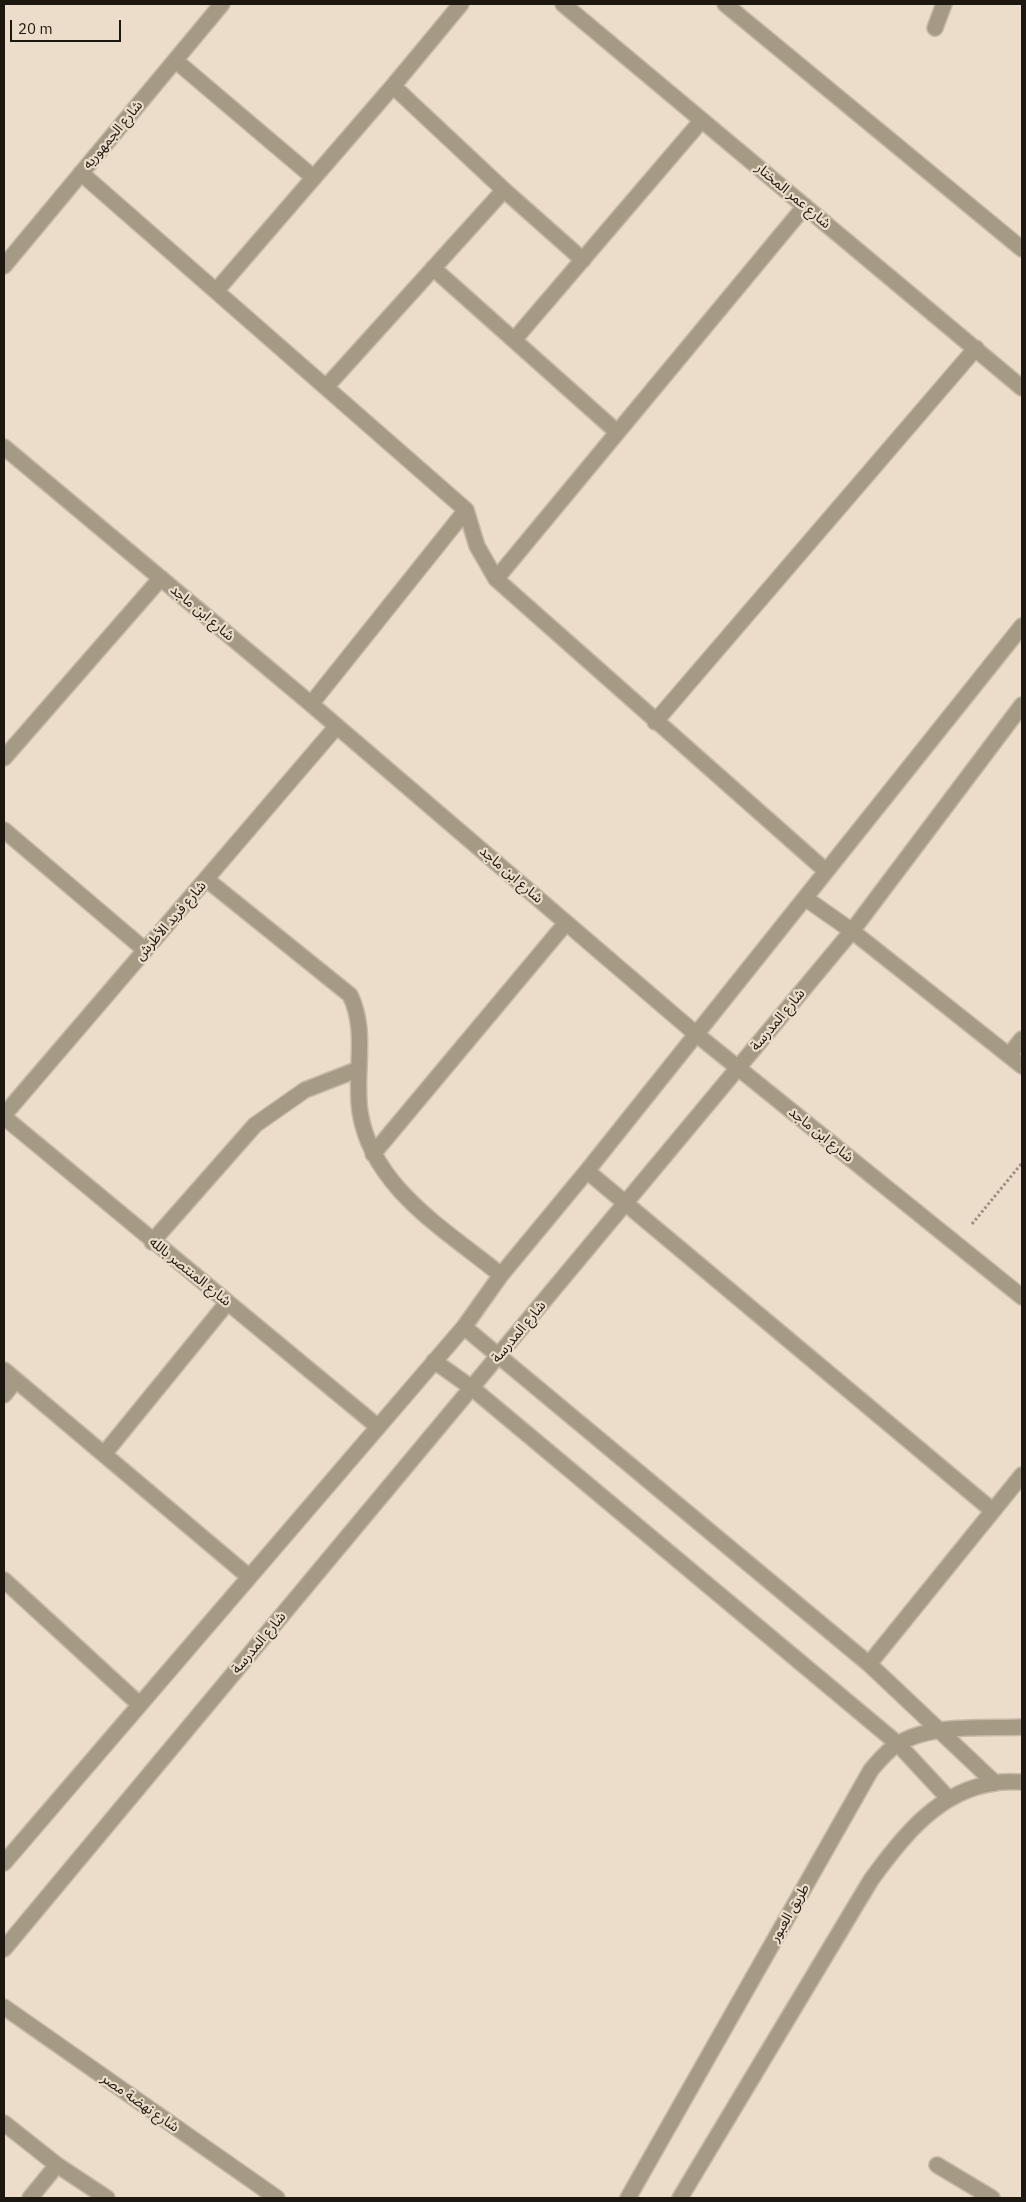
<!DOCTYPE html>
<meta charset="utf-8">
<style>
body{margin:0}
#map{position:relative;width:1026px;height:2202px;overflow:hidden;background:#ebddc9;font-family:"IBM Plex Sans",sans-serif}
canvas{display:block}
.frame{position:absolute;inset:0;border:5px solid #1c170f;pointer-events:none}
.scale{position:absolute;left:10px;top:20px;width:111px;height:22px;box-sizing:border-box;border:2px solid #1c170f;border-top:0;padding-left:6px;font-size:15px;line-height:18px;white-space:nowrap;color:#1c170f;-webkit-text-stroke:4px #ebddc9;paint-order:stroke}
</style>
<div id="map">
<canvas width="1026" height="2202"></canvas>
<div class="frame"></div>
<div class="scale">20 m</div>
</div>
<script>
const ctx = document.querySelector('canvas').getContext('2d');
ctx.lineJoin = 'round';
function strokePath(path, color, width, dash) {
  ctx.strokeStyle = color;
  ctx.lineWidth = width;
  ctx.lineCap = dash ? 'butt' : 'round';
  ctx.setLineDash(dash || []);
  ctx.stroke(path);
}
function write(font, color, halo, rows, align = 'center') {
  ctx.font = font + ' "IBM Plex Sans","Noto Sans Arabic",sans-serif';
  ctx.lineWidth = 4.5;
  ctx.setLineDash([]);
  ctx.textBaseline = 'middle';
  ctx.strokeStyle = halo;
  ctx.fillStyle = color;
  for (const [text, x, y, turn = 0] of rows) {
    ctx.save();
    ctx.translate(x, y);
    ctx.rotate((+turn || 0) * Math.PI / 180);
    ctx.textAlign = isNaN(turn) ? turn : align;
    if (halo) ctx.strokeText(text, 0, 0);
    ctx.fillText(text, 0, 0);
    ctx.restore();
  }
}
const service = new Path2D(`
 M935,28l9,-24`);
const minor = new Path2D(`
 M563,4l459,384
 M725,4l297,245
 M176,61l138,117
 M393,86l111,104 79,70
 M81,173l385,337 11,36 19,33 330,292
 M4,266l218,-262
 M433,268l184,164
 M216,291l177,-205 68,-82
 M514,340l188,-220
 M326,387l178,-197
 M4,447l307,257 385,330 326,263
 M496,579l309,-373
 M311,704l155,-194
 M655,722l321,-374
 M4,758l157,-180
 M4,830l141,120
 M206,879l144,116c18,36 4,78 10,117 12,76 86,118 141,163
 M805,898l47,33 170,135
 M1009,1055l13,-16
 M4,1115l333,-389
 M4,1117l373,309
 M373,1154l193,-231
 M587,1171l406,340
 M152,1242l103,-117 50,-35 54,-21
 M464,1327l405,337 126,119
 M434,1361l38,27 426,356 51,55
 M4,1370l244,206
 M4,1395l12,-15
 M104,1454l123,-151
 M4,1580l135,124
 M869,1664l153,-189
 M4,1863l460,-536 37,-52 86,-104 435,-545
 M4,1949l848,-1018 170,-226
 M937,2165l55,33
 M30,2198l27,-33`);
const tertiary = new Path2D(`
 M4,2007l273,191
 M4,2123l53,42 50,33
 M628,2198l243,-428c8,-9 16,-20 27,-26 33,-21 87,-15 124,-17
 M680,2198l191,-318c31,-43 68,-90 124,-97 9,-2 18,-1 27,-1`);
strokePath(service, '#c6b9a8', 18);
strokePath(minor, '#c6b9a8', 18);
strokePath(tertiary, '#c6b9a8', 18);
strokePath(new Path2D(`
 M972,1224l50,-61`), '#9a8f80', 3, [2.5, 2.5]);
strokePath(service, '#a59b85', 15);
strokePath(minor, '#a59b85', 15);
strokePath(tertiary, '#a59b85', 15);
write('14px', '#1c170f', '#ebddc9', [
 ["شارع الجمهوريه",113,135,-50],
 ["شارع عمر المختار",793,196,40],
 ["شارع ابن ماجد",202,613,40],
 ["شارع ابن ماجد",511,875,41],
 ["شارع فريد الأطرش",171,921,-49],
 ["شارع المدرسة",778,1020,-50],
 ["شارع ابن ماجد",821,1135,39],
 ["شارع المنتصر بالله",190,1272,39],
 ["شارع المدرسة",519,1332,-50],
 ["شارع المدرسة",259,1643,-50],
 ["طريق العبور",790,1913,-60],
 ["شارع نهضة مصر",140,2103,35]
]);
</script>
